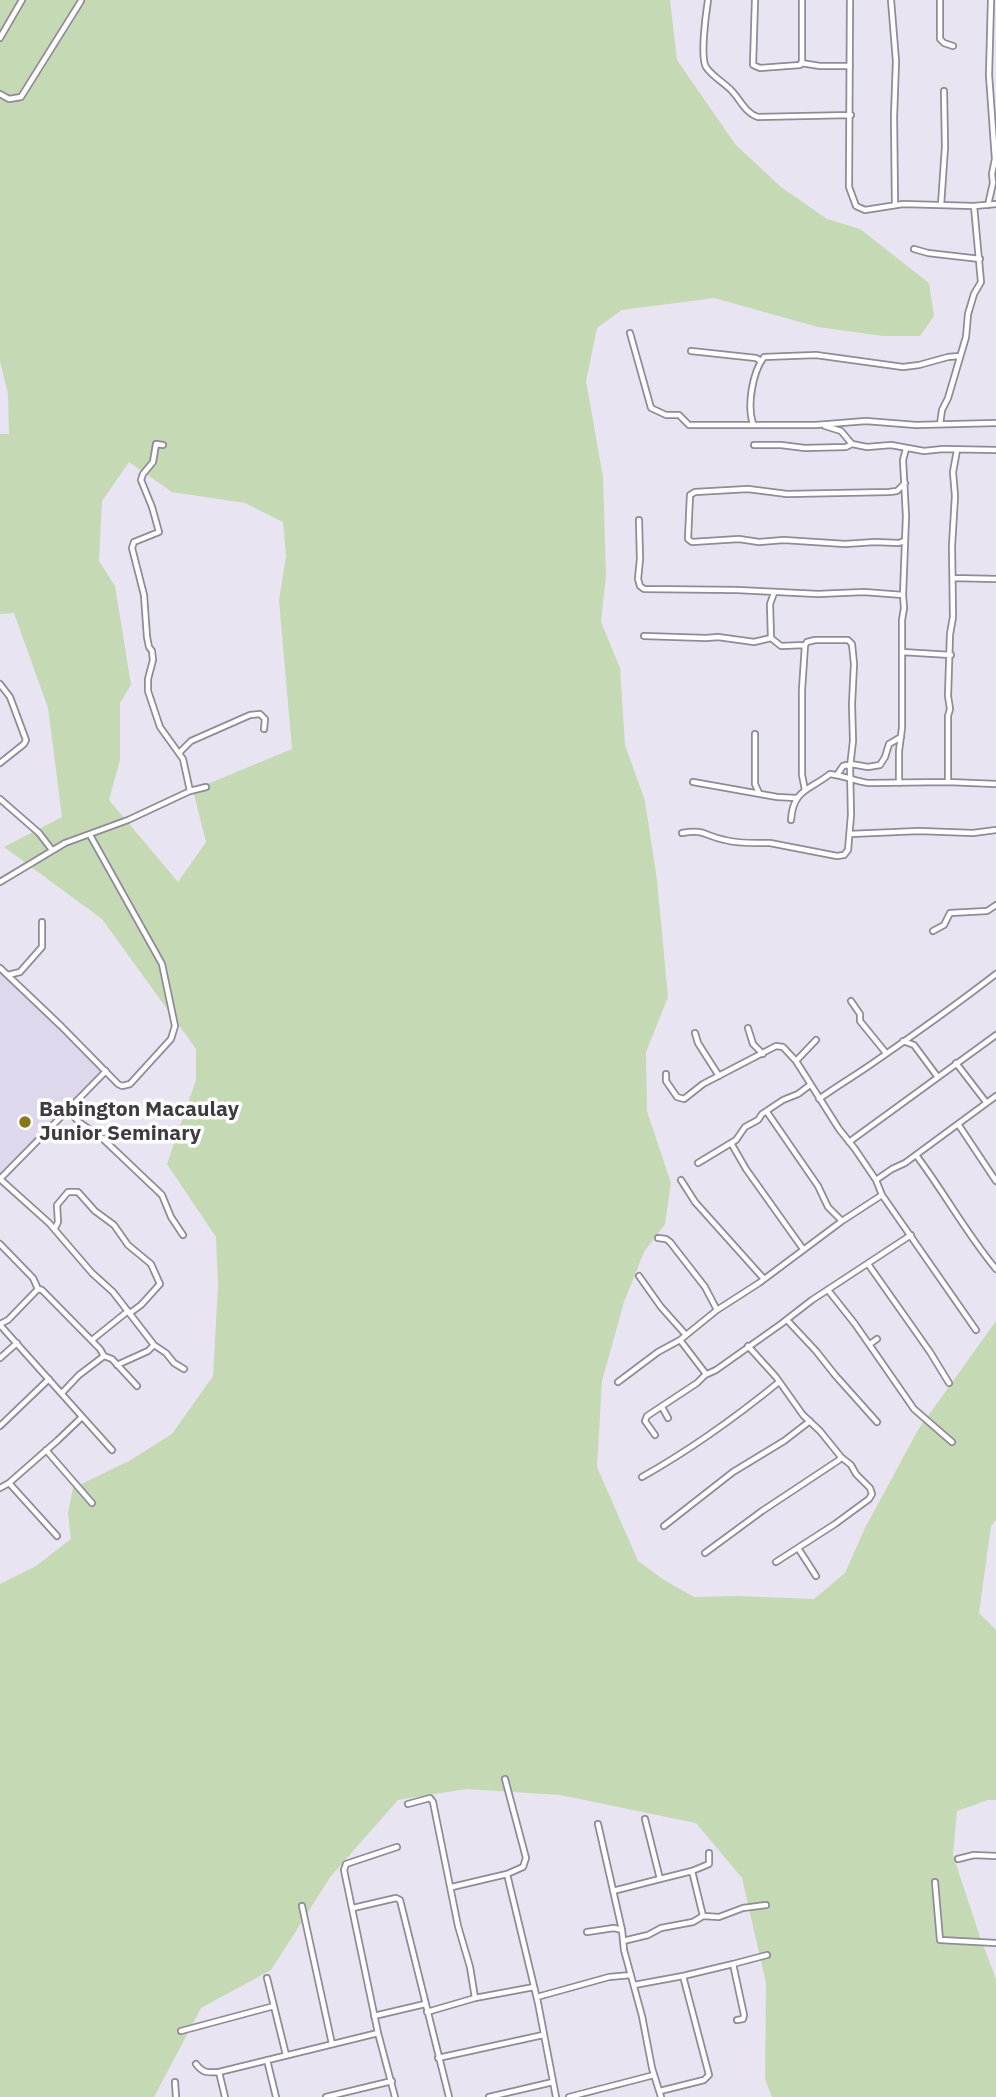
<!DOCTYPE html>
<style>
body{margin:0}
canvas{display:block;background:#e8e4f2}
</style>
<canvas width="996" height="2097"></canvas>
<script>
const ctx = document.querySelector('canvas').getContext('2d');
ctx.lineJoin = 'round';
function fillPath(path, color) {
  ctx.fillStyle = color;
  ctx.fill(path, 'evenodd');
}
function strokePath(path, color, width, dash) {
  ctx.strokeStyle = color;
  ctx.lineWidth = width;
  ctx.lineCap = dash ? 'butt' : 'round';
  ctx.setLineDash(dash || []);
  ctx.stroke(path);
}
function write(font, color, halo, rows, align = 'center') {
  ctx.font = font + ' "IBM Plex Sans",sans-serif';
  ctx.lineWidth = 7;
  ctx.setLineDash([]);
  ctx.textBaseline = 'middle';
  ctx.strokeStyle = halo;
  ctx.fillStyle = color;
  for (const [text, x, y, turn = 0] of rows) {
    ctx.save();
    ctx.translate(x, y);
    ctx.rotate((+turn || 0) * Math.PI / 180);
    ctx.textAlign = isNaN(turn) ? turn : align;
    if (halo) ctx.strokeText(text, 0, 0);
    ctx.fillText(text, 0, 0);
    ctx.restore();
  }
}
fillPath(new Path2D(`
 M0,972l101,98 -101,104z`), '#dfd8ec');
fillPath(new Path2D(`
 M0,0h670l7,60 58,84 46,43 46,32 33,10 69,54 5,33 -14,20h-37l-65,-9 -104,-29 -92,12 -25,18 -11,53 17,96 3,98 -5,47 19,46 5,77 20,56 12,79 11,117 -22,55 1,59 24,72 -6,41 -21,28 -20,50 -22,79 -5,86 41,94 26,19 30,17 43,-1 77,3 31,-26 20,-45 53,-98 78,-109v199l-5,6 -12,87 17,17v170h-8l-31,11 -4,44 27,82 16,42v118h-224l-7,-18 1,-96 -24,-105 -46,-55 -136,-28 -94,-6 -68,11 -67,76 -60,94 -70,38 -47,89h-154v-513l36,-18 35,-27 -3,-26 5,-25 56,-27 43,-27 41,-58 5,-90 -2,-49 -49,-73 29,-84v-31l-94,-130 -98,-72 58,-30 -14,-109 -34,-95 -14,1v-180h9l-1,-40 -8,-33zM129,462l43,30 73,11 38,19 3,34 -7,44 13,149 -99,41 13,52 -28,40 -69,-82 11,-40v-57l11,-18 -16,-99 -16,-25 3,-60z`), '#c5d9b4');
const minor = new Path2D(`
 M708,0c-2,13 -8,57 -2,67 6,9 17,15 25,23 9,9 14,23 27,27l93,-2
 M755,0l-2,65 7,3 40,-3 2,-3v-62
 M850,0l-1,187 7,19 9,4 38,-6 71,2 22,-2
 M891,0l5,61 -2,56 1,88
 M940,0v39l4,4 9,3
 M0,38l22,-38
 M801,63l19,3h30
 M0,94l9,5 12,-2 60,-96
 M941,205l4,-58 -1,-56
 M988,205l5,-22 -1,-9 3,-15 -6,-84 2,-75
 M914,249l14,4 52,6
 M630,333l21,75 15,7h13l10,10h127l50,-4 50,4 80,-2
 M691,351l65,7 5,3
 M753,424c-6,-18 -1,-51 11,-67l52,-2 87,12 16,-2 29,-8 11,-1
 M940,424l2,-14 6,-12 18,-61 2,-23 6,-20 7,-12 -7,-76
 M825,426l16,5 11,13
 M163,445l-7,-1 -3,18 -10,12 -2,6 11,27 7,25 -25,10 -2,6 12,47 3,42 2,10 3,4 1,9 -5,19v12l12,36 23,32 7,32
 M754,445h27l24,3 41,-1 6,-3 15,3 24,-2 33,6 19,-2 53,1
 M639,520l1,39 -2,20 2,7 4,3 93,1 81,4 46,-2 39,3
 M904,541l-5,2 -24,-1 -30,2 -61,-4 -25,2 -20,-3 -47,3 -4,-3 2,-44 5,-3 53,-3 39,5 102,-2 8,-1 8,-8
 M953,578l43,1
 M644,636l62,2 12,-1 36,5 17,-4
 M771,638l-1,-34 4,-11
 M902,652l49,3
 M0,684l10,13 16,43 -2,4 -24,19
 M755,734v50l4,9
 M179,753l12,-12 59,-26 10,-1 5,5 -1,10
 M851,764l17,3 12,-2 5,-8 4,-13 12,-7
 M837,775l6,-9 4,-1 3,2
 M693,782l84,15 19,1
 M948,782v-66l2,-7 -2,-13 2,-62 3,-17 -1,-71 3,-50 -2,-24 4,-22
 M899,783v-32l3,-23v-108l2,-12 -1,-13 3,-79 -3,-56 3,-11
 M805,790l-3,-15v-85l3,-45
 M0,799l39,34 13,17
 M791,820c2,-31 19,-30 39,-46 15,2 25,7 38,9l80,-1 48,2
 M682,833c24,-4 22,3 43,7 15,4 30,3 45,3l67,13 7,-1 4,-5 3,-35 -1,-48 3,-26 -1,-37 2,-40 -2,-20 -4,-4h-33l-8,2 -2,3 -24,1 -10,-8
 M850,834l69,-3 54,2 23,-3
 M0,882l65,-39 63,-23 62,-29 16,-4
 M933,931l11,-6 6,-12 37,-2 9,-6
 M0,968l61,58 57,58 4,2 8,-2 41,-45 4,-13 -13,-62 -72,-129
 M8,975l12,-3 22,-25v-25
 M851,1001l9,13v7l26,32
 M748,1028l5,16 10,10
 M695,1033l3,10 21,33
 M903,1041l11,4 23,31
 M796,1061l20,-21
 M956,1063l30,39
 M666,1074v7l11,16 7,2 19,-15 73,-38 7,1 13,14 43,68 16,20 21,31 6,15 94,135
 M819,1099c18,-13 37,-24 54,-36 42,-29 83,-58 123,-89
 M66,1109l13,13 23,16 60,57 9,22 12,18
 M767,1112l51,74 10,21 14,14
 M958,1124l38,57
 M849,1142l147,-107
 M731,1143l15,26 57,80
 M916,1155c28,37 50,78 80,114
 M698,1163l38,-23 9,-13 13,-7 4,-6 21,-14 15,-6 12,-9
 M0,1179l49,44 43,50 21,19 41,53 12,8 8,10 10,6
 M0,1179l106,-108
 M681,1180l14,22 69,77
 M876,1180l16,-11 13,-6 91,-67
 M55,1228l3,-6 -1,-17 11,-13h10l17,19 19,14 14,20 23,19 9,20 -19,21 -11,8
 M658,1238l8,1 4,3 35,45 12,23
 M0,1244l33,34 5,11 4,1 58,59 4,7 8,3 25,27
 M868,1264l62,88 19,31
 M639,1276l22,31 25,28
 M828,1290l27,34 59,85 38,33
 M787,1320l29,31 19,24 42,47
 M0,1324l8,-4 30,-31
 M0,1325l112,125
 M92,1340l36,-29
 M680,1340l26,34
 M870,1344l7,-5
 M748,1346l28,31 27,38 17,16 21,26 10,8 5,9 14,14 2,6 -3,5 -34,25 -59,38
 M0,1358l17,-15
 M117,1365l31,-14 6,-6
 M618,1382l40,-30 22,-12 37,-30 42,-27 83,-62 40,-26
 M62,1393l17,-18 25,-19
 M662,1407l6,11
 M0,1426l49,-47
 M655,1435l-10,-14 2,-5 50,-33 8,-8 11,-5 65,-46 31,-24 99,-65
 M46,1450l46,53
 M642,1477c48,-27 94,-60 137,-95
 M9,1483l48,53
 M0,1488l9,-5 49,-43 24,-23
 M664,1526l69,-54 51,-31 26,-20
 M798,1548l18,28
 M705,1553l57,-42 77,-51 2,-3
 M505,1779l21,79 -3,9 -16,7 31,129 18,94
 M408,1804l22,-6 3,4 25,124 12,41 5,31
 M598,1824l24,106 2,20 18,66 10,52 9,29
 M958,1859l16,-4 22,1
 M692,1871l11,45
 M660,1879l32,-8 17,-7v-11
 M935,1882l5,58 56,3
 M452,1887l55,-13
 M613,1891l47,-12 -15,-60
 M302,1906l30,138
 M353,1908l43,-10 4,2 49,197
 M587,1932l27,-4 8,2
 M623,1941l25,-6 13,-7 32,-6 10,-6 16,1 24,-9 23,-3
 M733,1964l34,-9
 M267,1978l19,77
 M634,1985l49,-9 50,-12 11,51 -1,4 -6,1
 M537,1997l72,-20 22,-2
 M427,2012l48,-14 59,-11
 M374,2016l51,-12
 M181,2031l93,-25
 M438,2058l105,-23
 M267,2060l9,37
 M196,2064c7,9 11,9 23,8
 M175,2082l1,15
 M660,2091l44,-11 5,-5 -26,-99
 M225,2097l-6,-25 159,-39
 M326,2097l66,-16
 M395,2097l-17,-64 -34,-163 2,-6 51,-17
 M489,2097l64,-15
 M569,2097l85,-22`);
strokePath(minor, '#8f8b97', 8);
strokePath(minor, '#fff', 4.5);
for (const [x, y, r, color] of [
 [25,1122,7,"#8b7619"]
]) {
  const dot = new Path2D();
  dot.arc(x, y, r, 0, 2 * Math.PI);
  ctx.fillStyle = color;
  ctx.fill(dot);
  strokePath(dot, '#fff', 2.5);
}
write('bold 21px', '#3d3b40', '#fff', [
 ["Babington Macaulay",39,1110],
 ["Junior Seminary",39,1134]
], 'left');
</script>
